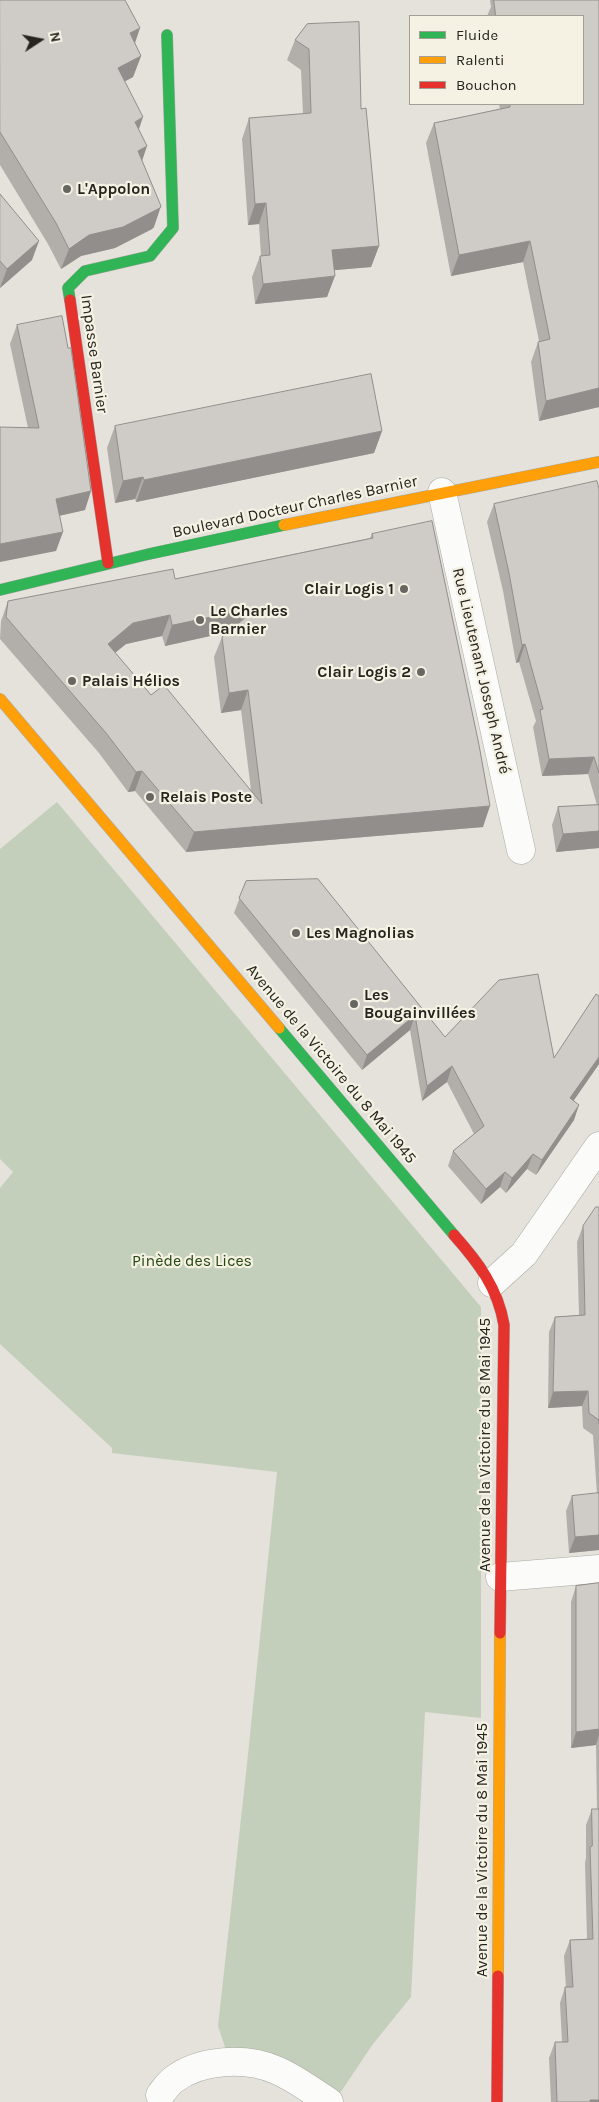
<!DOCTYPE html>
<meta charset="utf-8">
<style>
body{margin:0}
#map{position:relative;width:599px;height:2102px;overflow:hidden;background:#e4e2db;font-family:Karla,sans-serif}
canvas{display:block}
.legend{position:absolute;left:409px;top:15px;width:175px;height:90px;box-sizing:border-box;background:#f5f2e4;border:1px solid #a2a095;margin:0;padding:6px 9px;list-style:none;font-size:15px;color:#25241f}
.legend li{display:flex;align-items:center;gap:10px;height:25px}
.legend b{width:25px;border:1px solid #a2a095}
.north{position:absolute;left:15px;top:15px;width:50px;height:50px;-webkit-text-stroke:4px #f5f2e4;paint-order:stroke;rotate:79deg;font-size:14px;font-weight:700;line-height:20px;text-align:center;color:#25241f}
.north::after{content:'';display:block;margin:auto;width:18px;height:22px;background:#25241f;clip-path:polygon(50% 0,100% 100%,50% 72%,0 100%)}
</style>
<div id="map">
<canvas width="599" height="2102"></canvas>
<ul class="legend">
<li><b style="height:6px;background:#30b455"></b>Fluide</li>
<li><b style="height:6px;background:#ff9f0a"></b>Ralenti</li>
<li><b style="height:6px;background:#e5322d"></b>Bouchon</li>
</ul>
<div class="north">N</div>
</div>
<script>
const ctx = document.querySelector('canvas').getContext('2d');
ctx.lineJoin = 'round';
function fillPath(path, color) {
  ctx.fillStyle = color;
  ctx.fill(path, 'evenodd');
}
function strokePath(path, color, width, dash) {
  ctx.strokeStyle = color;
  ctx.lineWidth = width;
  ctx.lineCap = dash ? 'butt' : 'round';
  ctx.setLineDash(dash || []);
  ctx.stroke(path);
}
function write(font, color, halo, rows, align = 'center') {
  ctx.font = font + ' Karla,sans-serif';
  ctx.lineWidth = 4.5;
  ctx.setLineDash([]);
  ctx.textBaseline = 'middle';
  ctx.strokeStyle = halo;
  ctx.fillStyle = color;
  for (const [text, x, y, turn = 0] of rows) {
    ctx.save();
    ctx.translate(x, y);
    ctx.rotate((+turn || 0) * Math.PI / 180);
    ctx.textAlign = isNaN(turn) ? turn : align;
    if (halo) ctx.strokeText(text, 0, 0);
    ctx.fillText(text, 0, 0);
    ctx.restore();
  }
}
fillPath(new Path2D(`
 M57,802l424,505v411l-56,-6 -14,285 -38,47 -39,58 -104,-40 -12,-36 29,-262 30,-292 -165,-19v-5l-112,-104v-156l13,-16 -13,-13v-310z`), '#c4cfbb');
const street = new Path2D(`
 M442,492l79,358
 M492,1283l32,-29 75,-108
 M500,1577l99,-8
 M160,2095c4,-5 8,-11 13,-15 27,-21 73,-23 103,-10 19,8 36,21 53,32`);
const fast = new Path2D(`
 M70,300l-2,-12 17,-17 65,-15 23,-28 -6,-193
 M0,590l149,-36 135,-29
 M279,1028l175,207`);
const slow = new Path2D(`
 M284,525l315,-63
 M0,699l279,329
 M498,1976l2,-343`);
const jam = new Path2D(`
 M70,300l38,263
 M454,1235c24,27 44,53 50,90l-4,308
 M497,2102l1,-126`);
strokePath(street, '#a9a8a2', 29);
strokePath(fast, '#a9a8a2', 12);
strokePath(slow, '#a9a8a2', 12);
strokePath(jam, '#a9a8a2', 12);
strokePath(street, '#fbfbfa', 28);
strokePath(fast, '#30b455', 11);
strokePath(slow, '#ff9f0a', 11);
strokePath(jam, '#e5322d', 11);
fillPath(new Path2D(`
 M0,0l134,43 7,13 -8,21 -8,4 14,49 3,31 12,66 -2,2 -37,19 -34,8 -20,13 -13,-25 -48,-79z
 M490,0h109v407l-60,14 -8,-59 7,-20 1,-1 -16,-79 -72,14 -25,-133 8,-20 66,-14 -1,-5h84v-88h-96l4,-9z
 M307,24l54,85 18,137 -8,21 -37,3 -7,27 -72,7 -3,-27 8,-21h1l-2,-32 -11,1 -6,-86 7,-21 54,-4 -2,-44 -14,-10 8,-20z
 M0,194l32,66 -32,28z
 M17,325l68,185 -26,6 -3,35 -28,-123 -18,-84z
 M115,426l267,5 -8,22 -238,49 -1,-3 -20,4 -8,-55z
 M599,489v359l-43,4 -4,-27 6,-18 39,-2 -9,-31 -46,2 -9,-49 3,-6 -17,-59 -3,1 -13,-72 -16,-69 7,-18z
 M372,534l111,293 -297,25 -51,-61 -7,1 -29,-39 -99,-114 1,-18 7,-20 167,-22 195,-41zM228,632l-6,5 -8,20 7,56 20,-3 10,80 -100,-95 -36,-42 11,-9 36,-8 3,10z
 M246,881l199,156 109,21 45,6 -25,36v20l-38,55 -9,-6 -21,24 -6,-6 -19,17 -33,-38 5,-15 21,-17 -27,-52 -25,19 -12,-71 -48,40 -128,-157z
 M599,1207v343l-30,3 -3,-42 6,-15 25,-2 -4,-59 -10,-7 -1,-22 -34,2 1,-76 6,-15 24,-2 -2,-73 6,-16z
 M599,1583v519h-48l-2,-44 6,-16h7l-2,-39 5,-16h1l-2,-31 6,-16 17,-1 -2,-76 1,-5v-33l6,-16h5l-1,-64 -25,3v-146l5,-16z`), '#b2afab');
fillPath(new Path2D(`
 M140,28l-7,21 -3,-16z
 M141,56l-8,21 -22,12 7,-21z
 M143,117l-7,21 -1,-16z
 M147,146l-7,21 -2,-16z
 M266,203l-7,21 -11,1 7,-21z
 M161,206l-7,21 -2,2 -37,19 -34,8 -20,13 8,-20 20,-14z
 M39,241l-7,19 -32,28 7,-19z
 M530,241l-7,21 -72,14 8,-21z
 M379,246l-8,21 -46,4 7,-21z
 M335,276l-8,21 -72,7 8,-20z
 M599,388v19l-60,14 7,-20z
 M382,431l-8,22 -238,49 8,-22z
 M143,477l-8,22 -20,4 8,-22z
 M91,491l-6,19 -36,8 7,-19z
 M63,532l-7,19 -56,11v-18z
 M258,607l-7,20 -86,19 7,-21z
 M170,615l-8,21 -36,8 -25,20 7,-20 25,-21z
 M525,644l-6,18 -3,1 6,-18z
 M248,690l-7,20 -20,3 8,-20z
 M594,757l-6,17 -46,2 7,-17z
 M142,771l-7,20 -7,1 8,-20z
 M490,806l-7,21 -297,25 8,-20z
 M599,831v17l-43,4 7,-18z
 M415,1015l-5,15 -48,40 5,-15z
 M599,1057v7l-34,49 5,-15z
 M452,1066l-5,16 -25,19 5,-15z
 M579,1105l-5,15 -38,55 6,-15z
 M533,1154l-6,15 -21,24 6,-15z
 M505,1172l-5,15 -19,17 5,-15z
 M588,1391l-6,15 -34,2 5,-16z
 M599,1535v15l-30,3 6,-16z
 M599,1729v6l-3,10 -25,3 5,-16z
 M590,2100h9v2h-10z`), '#918e8b');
const building = new Path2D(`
 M0,0h125l15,28 -10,5 11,23 -23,12 25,49 -8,5 12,24 -9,5 23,55 -1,2 -37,19 -34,8 -20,14 -13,-26 -56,-91z
 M494,0h105v388l-53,13 -8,-59 12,-3 -20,-98 -71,14 -25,-132 76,-16v-3h73v-88h-87z
 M359,22l2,87 5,-1 13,138 -47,4 3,26 -72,8 -3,-28 10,-1 -4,-52 -11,1 -6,-86 62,-5 -2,-64 -14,-9 12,-16z
 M0,194l39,47 -32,28 -7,-8z
 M62,316l6,32h3l20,143 -35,8 7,33 -63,12v-117l39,1 -22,-103z
 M371,374l11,57 -238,49 -1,-3 -20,4 -8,-55z
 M597,481l2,8v284l-5,-16 -45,2 -9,-49 3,-1 -18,-65 -3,1 -13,-72 -15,-69z
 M432,521l47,224 11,61 -296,26 -52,-61 -6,1 -30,-39 -100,-116 2,-16 165,-32 2,10 198,-41 -1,-4zM258,607l-36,30 7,56 19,-3 14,114 -98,-119 -13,10 -43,-51 25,-21 37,-8 2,10z
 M599,805v26l-36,3 -5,-27z
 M318,879l127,158 54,-57 39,-6 16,84 42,-64 3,2v61l-29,41 9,7 -37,55 -9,-6 -21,24 -7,-6 -19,17 -33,-38 31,-25 -32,-60 -25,20 -12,-71 -48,40 -128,-157 7,-17z
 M596,1207h3v217v-4l-10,-7 -1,-22 -35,1 2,-75 30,-2 -2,-89z
 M599,1493v42l-24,2 -3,-41z
 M599,1583v146l-23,3v-146z
 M592,1809h7v291h-9v2h-33l-2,-60h13l-3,-55h8l-3,-47 23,-1 -3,-92 2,-1z`);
fillPath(building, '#cfcbc7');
strokePath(building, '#918e8b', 1);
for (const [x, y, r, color] of [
 [67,189,5,"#686661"],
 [404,589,5,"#686661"],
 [200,620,5,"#686661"],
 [421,672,5,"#686661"],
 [72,681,5,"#686661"],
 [150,797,5,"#686661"],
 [296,933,5,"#686661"],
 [354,1004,5,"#686661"]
]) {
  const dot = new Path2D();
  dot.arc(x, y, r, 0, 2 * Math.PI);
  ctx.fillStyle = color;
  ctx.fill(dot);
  strokePath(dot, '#f5f2e4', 2);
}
write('bold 16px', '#25241f', '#f5f2e4', [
 ["L'Appolon",77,189],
 ["Clair Logis 1",394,589,"right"],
 ["Le Charles",210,611],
 ["Barnier",210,629],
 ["Clair Logis 2",411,672,"right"],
 ["Palais Hélios",82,681],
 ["Relais Poste",160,797],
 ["Les Magnolias",306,933],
 ["Les",364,995],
 ["Bougainvillées",364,1013]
], 'left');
write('16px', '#25241f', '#f5f2e4', [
 ["Impasse Barnier",94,354,82],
 ["Boulevard Docteur Charles Barnier",295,507,-12],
 ["Rue Lieutenant Joseph André",481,671,77],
 ["Avenue de la Victoire du 8 Mai 1945",331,1064,50],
 ["Avenue de la Victoire du 8 Mai 1945",485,1445,-90],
 ["Avenue de la Victoire du 8 Mai 1945",482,1850,-90]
]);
write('16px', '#24480f', '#f5f2e4', [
 ["Pinède des Lices",192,1261]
]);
</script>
